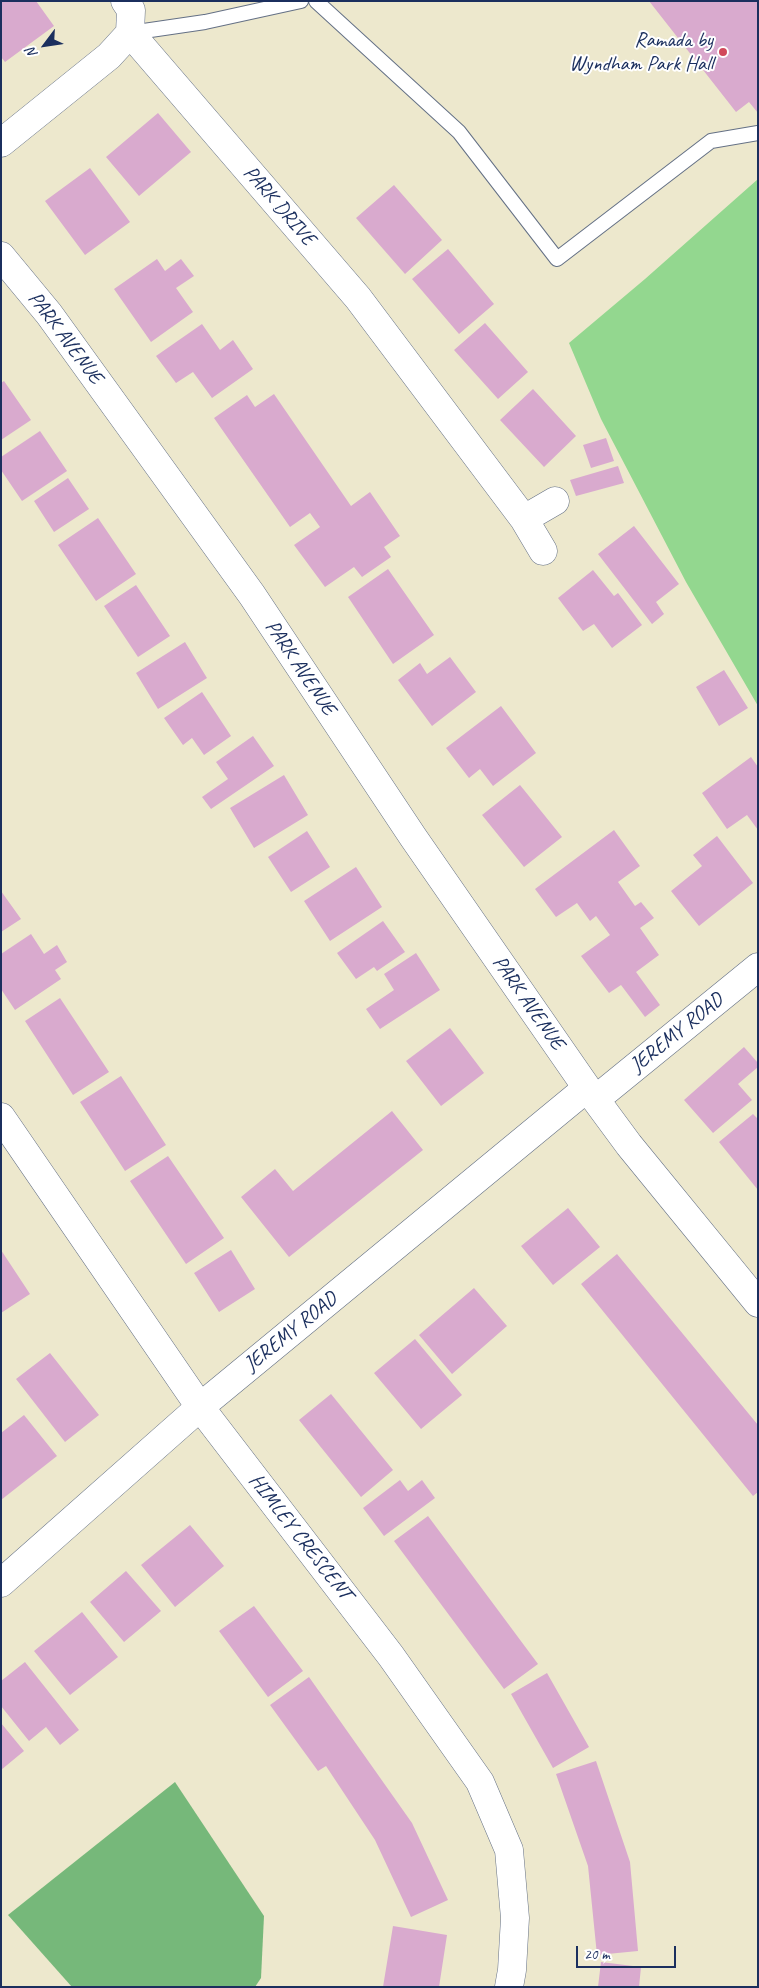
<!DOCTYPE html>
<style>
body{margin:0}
#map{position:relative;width:759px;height:1988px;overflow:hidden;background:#ede8cd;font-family:Caveat,sans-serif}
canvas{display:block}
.frame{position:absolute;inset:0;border:2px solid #1b2f5e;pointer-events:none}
.north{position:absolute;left:20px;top:20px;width:50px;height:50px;-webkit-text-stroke:4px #fff;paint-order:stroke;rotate:239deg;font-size:14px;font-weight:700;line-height:20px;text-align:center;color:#1b2f5e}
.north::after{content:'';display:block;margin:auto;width:18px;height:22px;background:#1b2f5e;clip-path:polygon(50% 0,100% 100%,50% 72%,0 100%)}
.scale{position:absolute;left:576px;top:1946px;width:100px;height:22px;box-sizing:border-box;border:2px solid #1b2f5e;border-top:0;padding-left:6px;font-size:15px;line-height:18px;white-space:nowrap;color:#1b2f5e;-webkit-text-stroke:4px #fff;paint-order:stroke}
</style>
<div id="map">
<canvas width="759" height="1988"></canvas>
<div class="frame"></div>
<div class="north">N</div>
<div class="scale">20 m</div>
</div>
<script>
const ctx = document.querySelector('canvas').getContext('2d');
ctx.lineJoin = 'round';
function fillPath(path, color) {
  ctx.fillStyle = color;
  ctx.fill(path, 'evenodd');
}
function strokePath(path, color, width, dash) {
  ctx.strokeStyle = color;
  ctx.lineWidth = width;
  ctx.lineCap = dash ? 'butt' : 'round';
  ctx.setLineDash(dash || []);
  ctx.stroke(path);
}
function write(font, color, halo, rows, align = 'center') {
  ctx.font = font + ' Caveat,sans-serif';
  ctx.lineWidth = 4;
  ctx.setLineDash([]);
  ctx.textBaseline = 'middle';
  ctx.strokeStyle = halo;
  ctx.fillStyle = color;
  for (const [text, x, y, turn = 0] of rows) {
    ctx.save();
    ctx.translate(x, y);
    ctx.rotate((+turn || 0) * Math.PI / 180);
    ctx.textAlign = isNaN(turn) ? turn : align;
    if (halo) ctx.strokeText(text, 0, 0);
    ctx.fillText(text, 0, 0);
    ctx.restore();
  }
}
fillPath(new Path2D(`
 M758,179v527l-72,-124 -85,-163 -32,-76 76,-64z`), '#93d78f');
fillPath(new Path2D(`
 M175,1782l89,134 -3,62 -6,9h-183l-64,-72z`), '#76b87a');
fillPath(new Path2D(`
 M1,1h35l18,25 -49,36 -4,-5z
 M649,1h109v112l-9,-11 -13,10z
 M158,113l33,39 -52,44 -33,-39z
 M90,168l40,54 -45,33 -40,-54z
 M394,185l48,55 -37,34 -49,-56z
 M448,249l46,55 -35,30 -47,-55z
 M157,259l8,12 16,-12 13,17 -18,12 17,24 -42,30 -37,-53z
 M485,323l43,49 -30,27 -44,-49z
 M202,324l18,26 13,-10 20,29 -41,29 -19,-26 -17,11 -20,-27z
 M4,381l27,39 -30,20v-57z
 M533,389l43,47 -32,31 -44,-47z
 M274,394l77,112 19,-14 30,44 -16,11 7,10 -29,20 -8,-10 -29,20 -31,-42 26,-18 -10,-14 -20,14 -76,-109 33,-23 8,12z
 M40,431l27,40 -45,30 -21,-31v-13z
 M606,438l8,23 -23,7 -8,-23z
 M618,466l6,17 -48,13 -6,-16z
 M68,478l21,31 -35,23 -20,-31z
 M98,518l38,56 -40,27 -38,-56z
 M634,526l45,58 -23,18 8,12 -12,10 -54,-70z
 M388,569l46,66 -41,29 -45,-67z
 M593,570l21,26 4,-3 24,32 -30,23 -18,-24 -11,7 -25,-33z
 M136,585l34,51 -32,21 -34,-51z
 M185,642l22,36 -49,31 -22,-36z
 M450,657l26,35 -44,34 -34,-46 22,-17 7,11z
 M724,670l24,38 -29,18 -23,-39z
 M202,692l29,44 -27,19 -12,-17 -9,7 -19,-27z
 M501,706l35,47 -43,33 -13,-17 -11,9 -23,-30z
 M253,736l21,30 -63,43 -9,-12 26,-18 -12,-17z
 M751,757l7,10v63l-11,-15 -20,14 -25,-36z
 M284,775l24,40 -54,33 -24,-40z
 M520,785l42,52 -38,30 -42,-52z
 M614,830l26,36 -22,16 17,24 6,-4 13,16 -14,10 19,27 -23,17 24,33 -15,12 -24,-32 -12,8 -28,-37 29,-21 -14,-19 -6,5 -13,-18 -21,14 -21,-28z
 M307,831l23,36 -39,25 -23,-35z
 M717,836l36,47 -54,43 -28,-35 31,-25 -9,-11z
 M356,867l26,40 -52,34 -26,-40z
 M1,891l20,28 -20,13z
 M383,921l22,31 -28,19 -3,-4 -18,12 -19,-26z
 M31,934l13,20 13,-9 10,17 -12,8 6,9 -46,31 -14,-21v-35z
 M416,953l24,37 -60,39 -14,-20 28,-19 -10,-16z
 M60,998l49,74 -36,23 -48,-74z
 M450,1028l34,45 -43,33 -35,-45z
 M744,1047l14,16v4l-20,17 14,16 -39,33 -29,-33z
 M121,1076l45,69 -41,26 -45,-69z
 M392,1111l31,39 -134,107 -48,-60 34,-28 18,22z
 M753,1114l5,5v71l-39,-48z
 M168,1156l56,82 -38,26 -56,-83z
 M568,1208l32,39 -47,38 -32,-39z
 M1,1250l29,44 -29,19z
 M231,1250l24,39 -36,23 -25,-39z
 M617,1254l141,171v67l-5,4 -172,-212z
 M474,1288l33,38 -55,48 -33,-39z
 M415,1339l47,56 -41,34 -47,-56z
 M50,1353l49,62 -34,27 -49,-63z
 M331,1394l62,76 -32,27 -62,-77z
 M24,1415l33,41 -56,44v-67z
 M400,1480l8,11 14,-11 13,18 -51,38 -21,-28z
 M428,1516l110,148 -34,25 -110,-148z
 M190,1525l34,41 -49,41 -34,-42z
 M126,1571l35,40 -37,31 -34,-40z
 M254,1606l49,65 -35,26 -49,-66z
 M82,1612l36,45 -48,38 -36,-44z
 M25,1662l54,68 -19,15 -14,-18 -17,14 -28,-35v-25z
 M547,1673l42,74 -36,21 -42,-74z
 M309,1677l103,146 36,77 -37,17 -36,-77 -49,-74 -8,5 -48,-66z
 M1,1723l23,28 -23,19z
 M596,1761l34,101 8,89 -41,4 -9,-89 -32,-92z
 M393,1926l54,9 -8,52h-56z
 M601,1962l40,5 -2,20h-41z`), '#d9aace');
const service = new Path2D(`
 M316,1l143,131 98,127 154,-118 47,-8
 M130,33l75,-11 96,-21`);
const minor = new Path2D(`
 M125,1l6,9 -1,23
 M130,33l228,265 166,221 19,32
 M1,143l108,-87 21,-23
 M1,256l48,58 203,281 161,242 174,251 42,57 129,158
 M524,519l31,-18
 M596,1099l162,-132
 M1,1117l199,290 191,249 89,126 29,68 6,68 -3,52 -3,17
 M1,1583l199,-176 387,-319`);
strokePath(service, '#647085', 16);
strokePath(minor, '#647085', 29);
strokePath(service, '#fff', 14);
strokePath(minor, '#fff', 28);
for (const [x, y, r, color] of [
 [723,52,5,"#d1495b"]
]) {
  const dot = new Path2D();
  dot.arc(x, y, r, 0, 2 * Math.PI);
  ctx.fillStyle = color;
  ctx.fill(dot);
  strokePath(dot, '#fff', 2);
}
write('21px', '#1b2f5e', '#fff', [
 ["Ramada by",713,40],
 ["Wyndham Park Hall",713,64]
], 'right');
write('21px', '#1b2f5e', '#fff', [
 ["PARK DRIVE",279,206,49],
 ["PARK AVENUE",65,338,53],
 ["PARK AVENUE",300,668,56],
 ["PARK AVENUE",528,1003,55],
 ["JEREMY ROAD",677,1033,-39],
 ["JEREMY ROAD",291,1332,-39],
 ["HIMLEY CRESCENT",300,1537,52]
]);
</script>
